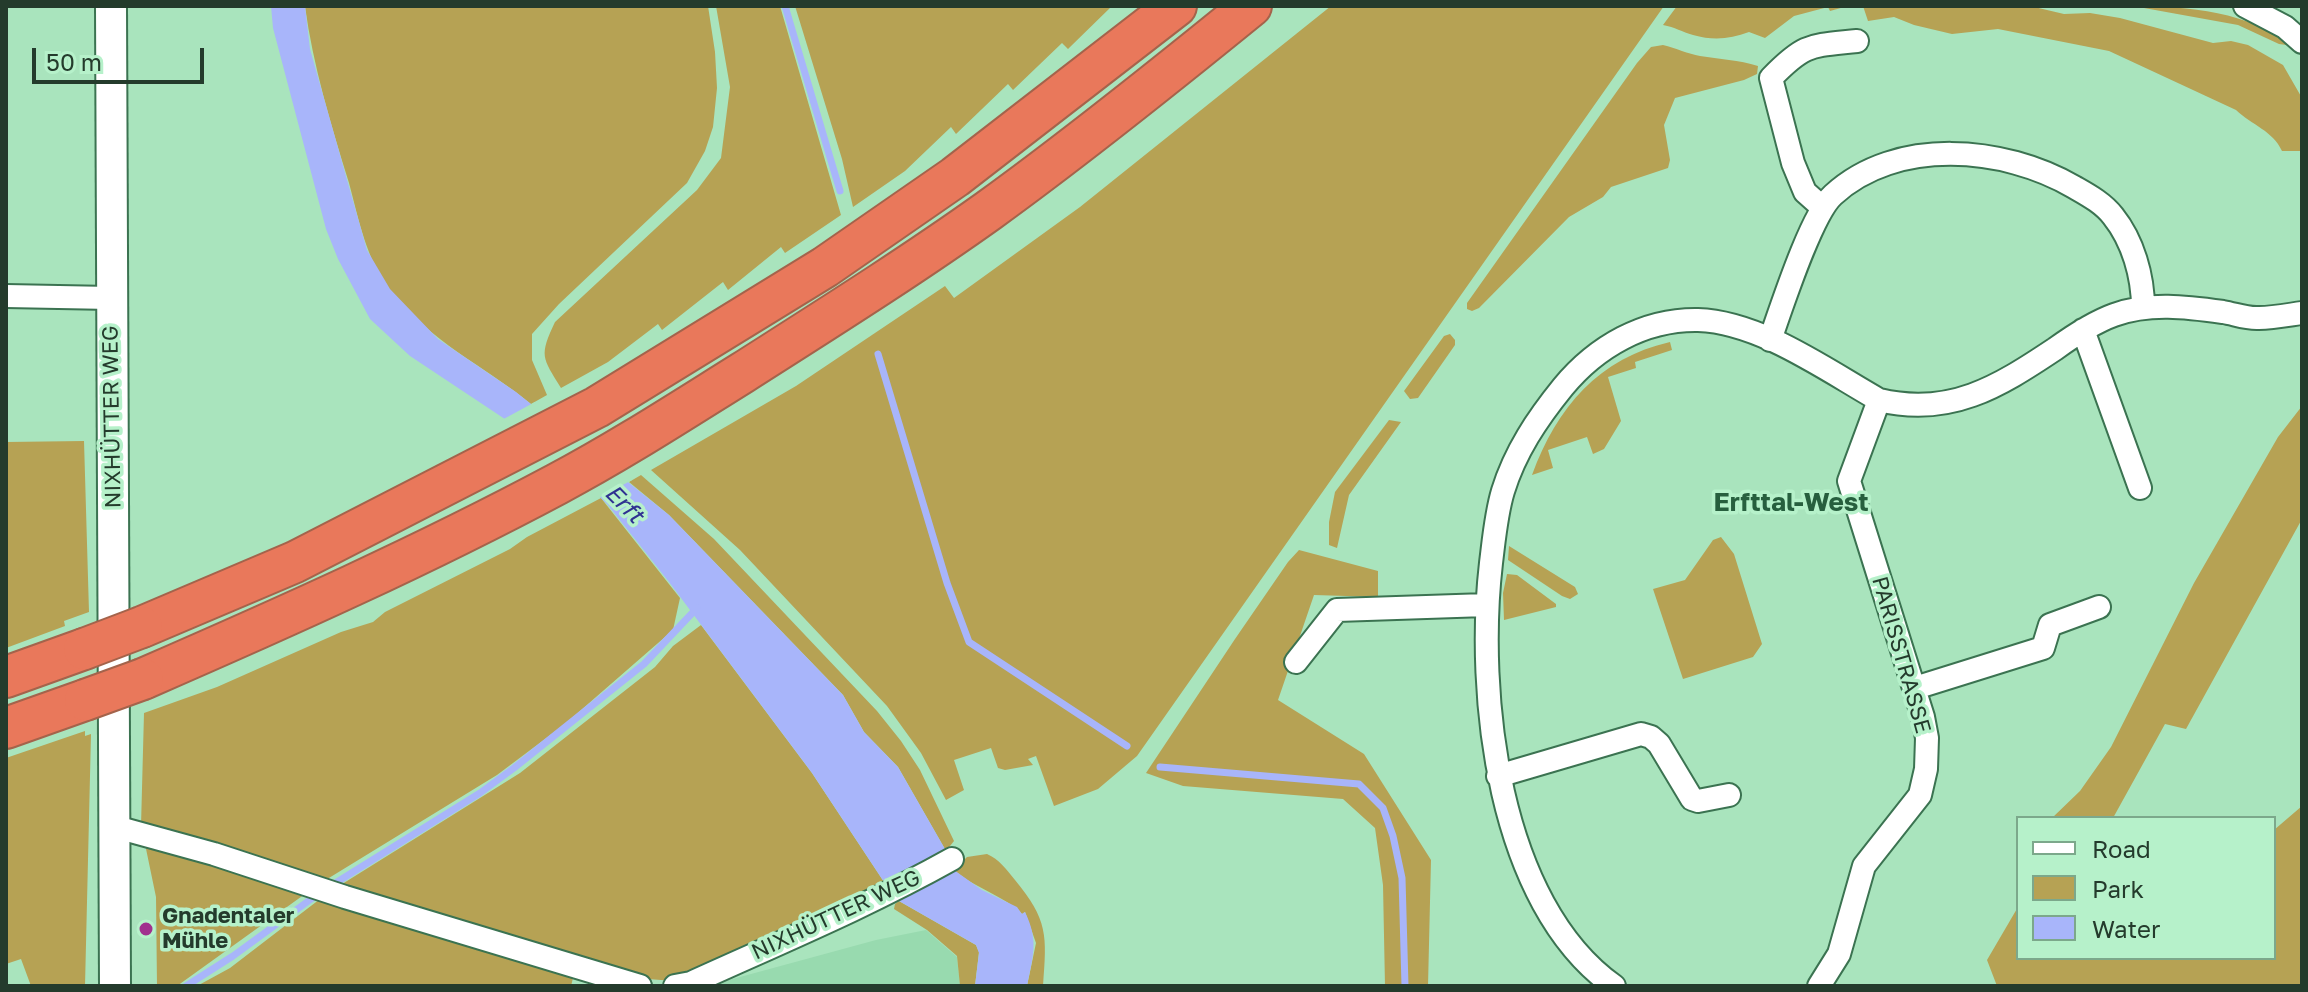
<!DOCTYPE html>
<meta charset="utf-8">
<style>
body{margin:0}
#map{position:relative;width:2308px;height:992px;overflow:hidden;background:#a9e4bd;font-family:"Golos Text",sans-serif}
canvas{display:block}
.frame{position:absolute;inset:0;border:8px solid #243b2c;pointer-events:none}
.legend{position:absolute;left:2016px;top:816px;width:260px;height:144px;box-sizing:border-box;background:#b6f1ca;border:2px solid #7ca88b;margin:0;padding:10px 14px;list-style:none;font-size:24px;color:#243b2c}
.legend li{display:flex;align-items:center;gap:16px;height:40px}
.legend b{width:40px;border:2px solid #7ca88b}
.scale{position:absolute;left:32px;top:48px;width:172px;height:36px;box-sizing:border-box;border:4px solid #243b2c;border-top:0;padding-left:10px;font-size:24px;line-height:28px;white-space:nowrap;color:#243b2c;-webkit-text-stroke:6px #b6f1ca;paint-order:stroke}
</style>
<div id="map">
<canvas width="2308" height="992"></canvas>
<div class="frame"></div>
<ul class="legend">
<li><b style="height:10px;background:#fff"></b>Road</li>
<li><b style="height:22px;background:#b6a254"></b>Park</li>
<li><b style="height:22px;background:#a8b5fa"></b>Water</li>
</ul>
<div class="scale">50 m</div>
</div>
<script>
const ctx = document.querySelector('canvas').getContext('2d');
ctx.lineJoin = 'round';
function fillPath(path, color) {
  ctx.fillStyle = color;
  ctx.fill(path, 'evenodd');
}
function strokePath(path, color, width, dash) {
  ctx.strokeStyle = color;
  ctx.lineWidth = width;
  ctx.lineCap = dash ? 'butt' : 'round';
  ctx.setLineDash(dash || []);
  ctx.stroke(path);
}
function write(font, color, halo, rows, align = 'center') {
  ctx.font = font + ' "Golos Text",sans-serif';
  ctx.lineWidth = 7;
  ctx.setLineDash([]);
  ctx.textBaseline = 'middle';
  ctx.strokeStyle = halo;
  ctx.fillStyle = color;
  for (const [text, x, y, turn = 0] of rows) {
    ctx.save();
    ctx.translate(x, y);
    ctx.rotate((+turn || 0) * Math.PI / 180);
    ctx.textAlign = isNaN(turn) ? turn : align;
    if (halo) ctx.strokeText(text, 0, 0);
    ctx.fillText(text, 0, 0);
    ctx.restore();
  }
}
fillPath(new Path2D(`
 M926,930l31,27 3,29h-253l169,-46z`), '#98daaf');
fillPath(new Path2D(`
 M305,6h403l7,46 2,36 -4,39 -8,24 -18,32 -128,121 -27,30v26l15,35 -16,9c-49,-40 -100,-61 -141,-114 -24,-31 -31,-70 -41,-107 -18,-58 -36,-117 -44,-177z
 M716,6h64l61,209 -56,38 -4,-6 -53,43 -5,-8 -61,48 -4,-6 -50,38 -47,26c-19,-31 -22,-32 -6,-66l142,-132 24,-32 9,-71z
 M795,6h317l-44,43 -6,-6 -49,47 -5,-6 -52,50 -5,-7 -46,44 -52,36 -11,-48z
 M1331,6h333l-527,750 -39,33 -44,17 -18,-50 -8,3 5,6 -28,5 -7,-2 -7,-20 -37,12 10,30 -18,10 -25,-47 -34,-47 -147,-156 -89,-80 145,-84 149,-100 9,12 126,-91z
 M1677,6h171l-18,5 -2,-4 -34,9 -29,22 -16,-6c-19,7 -35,9 -56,3 -11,-3 -18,-8 -30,-10z
 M1863,6h167l34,8 26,-1 30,5 93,25 18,-2 17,4 35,20 19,33v53h-20c-9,-20 -30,-26 -46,-41l-127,-59 -111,-22 -46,5 -38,-9 -20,-8 -26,4z
 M2133,6c56,0 116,6 161,40l-15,-2 -41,-19z
 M1663,45c13,3 25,9 37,11 19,3 39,4 58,10l-1,8 -13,6 -69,18 -11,27 6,35 -2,8 -57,19 -8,10 -34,20 -90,91 -7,3 -5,-2v-6l170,-240 14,-16z
 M1450,334l5,6v5l-37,53 -8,1 -6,-8 40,-55z
 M1670,342l2,8 -37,12 1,6 -28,9 13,44 -17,28 -11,5 -6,-17 -39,13 5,18 -21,7c25,-68 67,-117 138,-133z
 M2302,406v113l-116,210 -21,-5 -52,94h-61l28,-27 31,-44 83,-164 84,-146z
 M1389,420l12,2 -52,73 -12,53 -8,-3v-23l6,-30z
 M84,441l5,171 -25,9 1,5 -59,22v-206z
 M641,475l73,64 163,172 24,30 19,29 34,71 -8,10 -48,-84 -34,-35 -21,-37 -174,-180 -40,-33z
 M601,498l79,100 -7,32 -108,94 -68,51 -173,106 -18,-9 -165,-46 3,-113 73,-26 124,-55 32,-10 12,-10 125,-63 17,-12z
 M1721,537l13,17 28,90 -9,13 -70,22 -30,-90 32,-9 28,-40z
 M1509,546l66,41 3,7 -8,5 -8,-3 -54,-36z
 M1299,550l79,21v26l-64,-2 -36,105 86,54 67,106 -3,126h-43l-2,-101 -8,-57 -32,-29 -160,-13 -37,-13 89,-134 53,-77z
 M1507,574l10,1 39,29v3l-52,13 -1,-27z
 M701,625l111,148 74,112 -212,96 -26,-2 -301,-87 2,-6h-10l181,-113 135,-106 18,-21z
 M85,731v5l6,-2 -6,252h-54l-10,-27 -15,5v-206z
 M2302,806v180h-305l-10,-26 31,-53v51h256v-128z
 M145,844l154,46 -1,4h7l-128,92h-20l-1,-89z
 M987,854c12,5 20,16 28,26 33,40 32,55 28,106h-16l9,-43 -11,-31 -3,2c-17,-18 -48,-26 -68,-44l13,-13z
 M320,899l20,9 3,-4 231,70 -3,12h-374l33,-18z
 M899,901l77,44 3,7 -4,34h-15l-3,-30 -30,-26 -33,-21 1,-5z`), '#b6a254');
fillPath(new Path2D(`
 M271,6h34l5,43 57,201 23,39 48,50 78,53 153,123 174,180 21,37 34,35 47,82 9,21 28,20 35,17 5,7 3,-2c14,29 8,44 2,74h-52l4,-33 -3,-8 -77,-44 8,-5 -21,-11 -4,-6 -70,-106 -143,-191 -62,-78 -57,-55 -140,-93 -40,-37 -32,-60 -12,-30 -53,-201z`), '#a8b5fa');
fillPath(new Path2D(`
 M535,402l97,78 -35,19 -50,-46 -47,-32z`), '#a9e4bd');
strokePath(new Path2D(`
 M785,6l55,185
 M878,354l69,229 22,59 158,104
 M1160,767l199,17 24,24 10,28 9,42 3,108
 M329,887l151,-94 34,-25 130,-104 53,-56
 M186,986l47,-30 85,-62`), '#a8b5fa', 7);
const street = new Path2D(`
 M2245,6l40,21 17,15
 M1823,208l-18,-16 -12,-29 -22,-85c34,-35 39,-32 86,-37
 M6,296l105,2
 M2083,330l57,158
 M1770,340c11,-31 41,-125 63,-145 63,-58 171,-49 241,-8 14,8 29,16 39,29 20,25 30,60 30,92
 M1296,662l41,-52 149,-5
 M1915,688l128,-40 7,-23 49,-18
 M1498,776l143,-42 10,3 8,7 33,55 6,2 31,-6
 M116,827l98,27 131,43 295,89
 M675,986l16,-3c88,-40 177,-77 261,-124
 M1614,986c-117,-83 -138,-293 -123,-423 3,-24 5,-49 12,-72 12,-39 34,-72 60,-104 33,-40 81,-68 135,-67 62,2 128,50 181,80 71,17 119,-13 176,-51 18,-13 37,-26 59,-34 35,-13 73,-8 109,-3 12,2 24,7 36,6 14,0 29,-3 43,-5
 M1819,986l20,-32 25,-88 56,-71 6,-26 1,-31 -4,-21 -74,-236 30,-81`);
const secondary = new Path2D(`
 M111,6l4,980`);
const highway = new Path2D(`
 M142,627l153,-65 302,-155 228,-140 130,-90 221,-171
 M6,677l78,-28
 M143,679c140,-61 279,-123 414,-195 64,-34 124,-73 185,-111 83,-53 166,-105 246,-162 90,-65 177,-135 263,-205
 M6,728l79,-28`);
strokePath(street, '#3b7351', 26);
strokePath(secondary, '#3b7351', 34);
strokePath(highway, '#a4634b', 44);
strokePath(street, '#fff', 22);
strokePath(secondary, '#fff', 30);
strokePath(highway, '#e9785b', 40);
const highwayBridge = new Path2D(`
 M84,649l58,-22
 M85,700l58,-21`);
strokePath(highwayBridge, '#a4634b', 44, []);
strokePath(highwayBridge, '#e9785b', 40);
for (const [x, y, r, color] of [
 [146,929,8,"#a1318e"]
]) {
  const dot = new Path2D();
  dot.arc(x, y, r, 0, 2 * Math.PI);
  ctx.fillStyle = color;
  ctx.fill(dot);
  strokePath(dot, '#b6f1ca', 3);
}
write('22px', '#243b2c', '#b6f1ca', [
 ["NIXHÜTTER WEG",112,417,-91],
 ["PARISSTRASSE",1901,655,74],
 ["NIXHÜTTER WEG",836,915,-25]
]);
write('bold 22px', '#243b2c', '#b6f1ca', [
 ["Gnadentaler",162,916],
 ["Mühle",162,941]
], 'left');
write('italic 24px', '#2f3191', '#b6f1ca', [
 ["Erft",624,504,45]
]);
write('bold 26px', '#275f3e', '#b6f1ca', [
 ["Erfttal-West",1791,503]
]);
</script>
